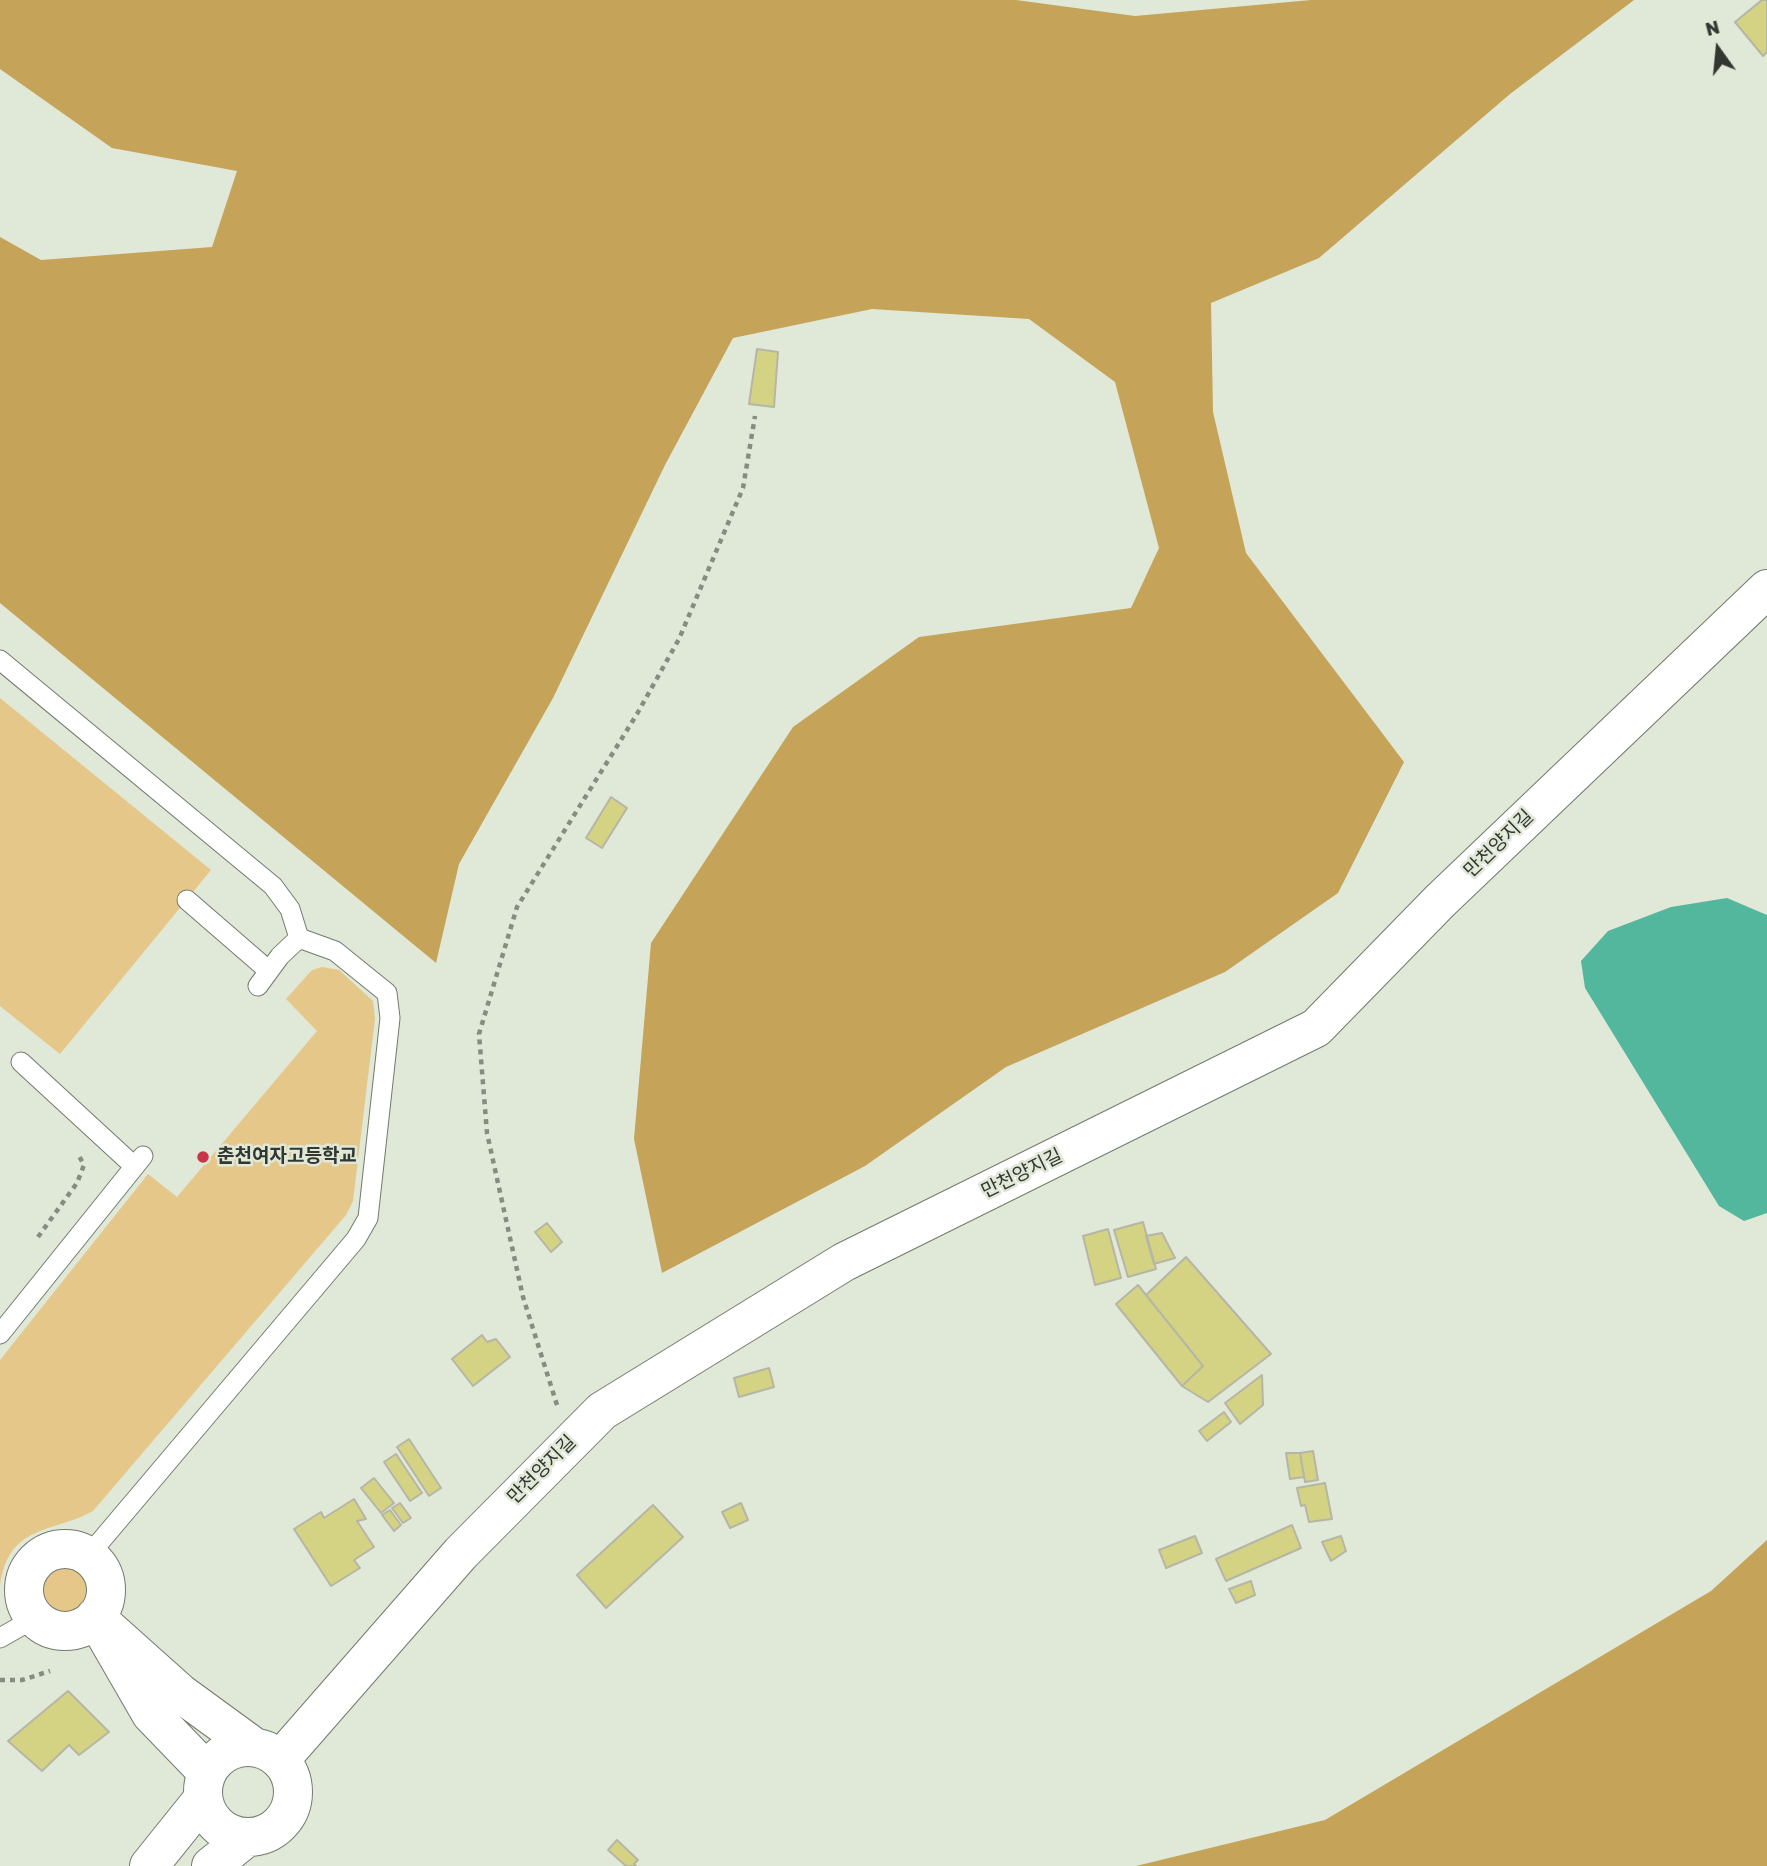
<!DOCTYPE html>
<meta charset="utf-8">
<style>
body{margin:0}
#map{position:relative;width:1767px;height:1866px;overflow:hidden;background:#e0e8d8;font-family:Rubik,sans-serif}
canvas{display:block}
.north{position:absolute;left:1683px;top:14px;width:70px;height:70px;-webkit-text-stroke:5px #e0e8d8;paint-order:stroke;rotate:345deg;font-size:19px;font-weight:700;line-height:28px;text-align:center;color:#333731}
.north::after{content:'';display:block;margin:auto;width:24px;height:32px;background:#333731;clip-path:polygon(50% 0,100% 100%,50% 72%,0 100%)}
</style>
<div id="map">
<canvas width="1767" height="1866"></canvas>
<div class="north">N</div>
</div>
<script>
const ctx = document.querySelector('canvas').getContext('2d');
ctx.lineJoin = 'round';
function fillPath(path, color) {
  ctx.fillStyle = color;
  ctx.fill(path, 'evenodd');
}
function strokePath(path, color, width, dash) {
  ctx.strokeStyle = color;
  ctx.lineWidth = width;
  ctx.lineCap = dash ? 'butt' : 'round';
  ctx.setLineDash(dash || []);
  ctx.stroke(path);
}
function write(font, color, halo, rows, align = 'center') {
  ctx.font = font + ' Rubik,"Noto Sans KR",sans-serif';
  ctx.lineWidth = 5;
  ctx.setLineDash([]);
  ctx.textBaseline = 'middle';
  ctx.strokeStyle = halo;
  ctx.fillStyle = color;
  for (const [text, x, y, turn = 0] of rows) {
    ctx.save();
    ctx.translate(x, y);
    ctx.rotate((+turn || 0) * Math.PI / 180);
    ctx.textAlign = isNaN(turn) ? turn : align;
    if (halo) ctx.strokeText(text, 0, 0);
    ctx.fillText(text, 0, 0);
    ctx.restore();
  }
}
fillPath(new Path2D(`
 M0,698l211,172 -151,184 -60,-48z
 M322,967l17,3 34,31 2,18 -22,182 -7,14 -253,296c-41,23 -85,12 -93,76v-227l148,-186 29,23 140,-166 -31,-32 26,-29z
 M38 1589a25 25 0 1 1 50 0a25 25 0 1 1-50 0Z`), '#e4c789');
fillPath(new Path2D(`
 M0,0h1016l119,16 176,-16h323l-124,94 -191,164 -108,45 2,109 33,141 158,209 -66,131 -113,79 -219,95 -141,99 -203,107 -28,-134 17,-196 142,-216 126,-90 212,-29 28,-60 -44,-166 -86,-63 -157,-10 -139,29 -68,127 -112,233 -94,166 -23,99 -436,-360v-366l41,23 171,-13 25,-76 -125,-23 -112,-79z
 M1767,1540v326h-631l189,-46 386,-229z`), '#c5a358');
fillPath(new Path2D(`
 M1727,898l40,17v298l-23,8 -25,-15 -134,-218 -4,-27 27,-30 63,-24z`), '#52b79d');
const building = new Path2D(`
 M1762,0h5v52l-4,4 -28,-34z
 M757,349l21,3 -4,55 -25,-3z
 M611,797l16,11 -25,40 -16,-10z
 M1143,1222l13,47 -28,8 -14,-47z
 M547,1223l15,19 -11,10 -16,-20z
 M1108,1229l13,49 -26,7 -12,-49z
 M1162,1233l13,25 -21,6 -8,-28z
 M1186,1257l85,97 -63,48 -26,-16 21,-20 -57,-71z
 M1138,1285l65,81 -21,20 -66,-82z
 M482,1335l5,7 9,-3 14,18 -37,29 -21,-27z
 M769,1368l5,19 -35,10 -5,-19z
 M1262,1375l1,30 -23,19 -15,-21z
 M1224,1412l7,10 -24,19 -8,-10z
 M409,1439l32,49 -12,8 -32,-49z
 M1313,1451l5,29 -13,2 -5,-29z
 M1286,1453h14l4,24 -14,2z
 M396,1454l26,39 -12,8 -26,-39z
 M374,1478l20,25 -13,10 -20,-25z
 M1325,1483l7,36 -23,3 -4,-17 -4,1 -4,-18z
 M354,1499l12,20 -9,2 17,26 -20,13 6,8 -29,18 -37,-57 27,-17 3,6z
 M400,1503l11,15 -8,5 -11,-15z
 M741,1503l7,17 -18,8 -8,-16z
 M653,1505l30,32 -77,71 -29,-33z
 M390,1510l11,15 -7,6 -12,-16z
 M1292,1525l9,23 -75,33 -10,-22z
 M1195,1536l7,17 -36,15 -7,-18z
 M1341,1536l5,15 -15,10 -9,-19z
 M1251,1581l4,14 -19,8 -7,-14z
 M68,1691l41,41 -30,23 -10,-10 -27,26 -34,-30z
 M617,1840l21,20 -4,4 2,2h-10l-18,-16z`);
fillPath(building, '#d4d383');
strokePath(building, '#b5b6a5', 2);
const service = new Path2D(`
 M0,660l273,226 17,23 9,29
 M187,900l82,71
 M21,1062l113,104
 M0,1334l143,-178
 M88,1556l268,-317 12,-21 22,-200 -3,-25 -52,-42 -36,-13 -19,18 -22,30
 M0,1638l35,-20`);
const minor = new Path2D(`
 M24 1590a41 41 0 1 1 82 0a41 41 0 1 1-82 0Z
 M203 1792a45 45 0 1 1 90 0a45 45 0 1 1-90 0Z
 M280,1760l181,-207 141,-142 242,-149 472,-234 124,-127 327,-312
 M207,1772l-56,-58 -56,-97 85,76 74,54
 M149,1866l53,-66
 M211,1866l35,-28`);
strokePath(service, '#737b6d', 21);
strokePath(minor, '#737b6d', 40);
strokePath(new Path2D(`
 M38,1237l39,-54 7,-18 -5,-9
 M557,1405l-34,-108 -36,-164 -8,-99 38,-127 120,-193 42,-75 64,-151 12,-72
 M0,1680h22l28,-9`), '#868c82', 4.5, [5, 5]);
strokePath(service, '#fff', 19);
strokePath(minor, '#fff', 38);
for (const [x, y, r, color] of [
 [203,1157,7,"#c73748"]
]) {
  const dot = new Path2D();
  dot.arc(x, y, r, 0, 2 * Math.PI);
  ctx.fillStyle = color;
  ctx.fill(dot);
  strokePath(dot, '#e0e8d8', 2.5);
}
write('19px', '#333731', '#e0e8d8', [
 ["만천양지길",1499,844,-44],
 ["만천양지길",1022,1174,-26],
 ["만천양지길",542,1470,-45]
]);
write('bold 19px', '#333731', '#e0e8d8', [
 ["춘천여자고등학교",217,1157]
], 'left');
</script>
